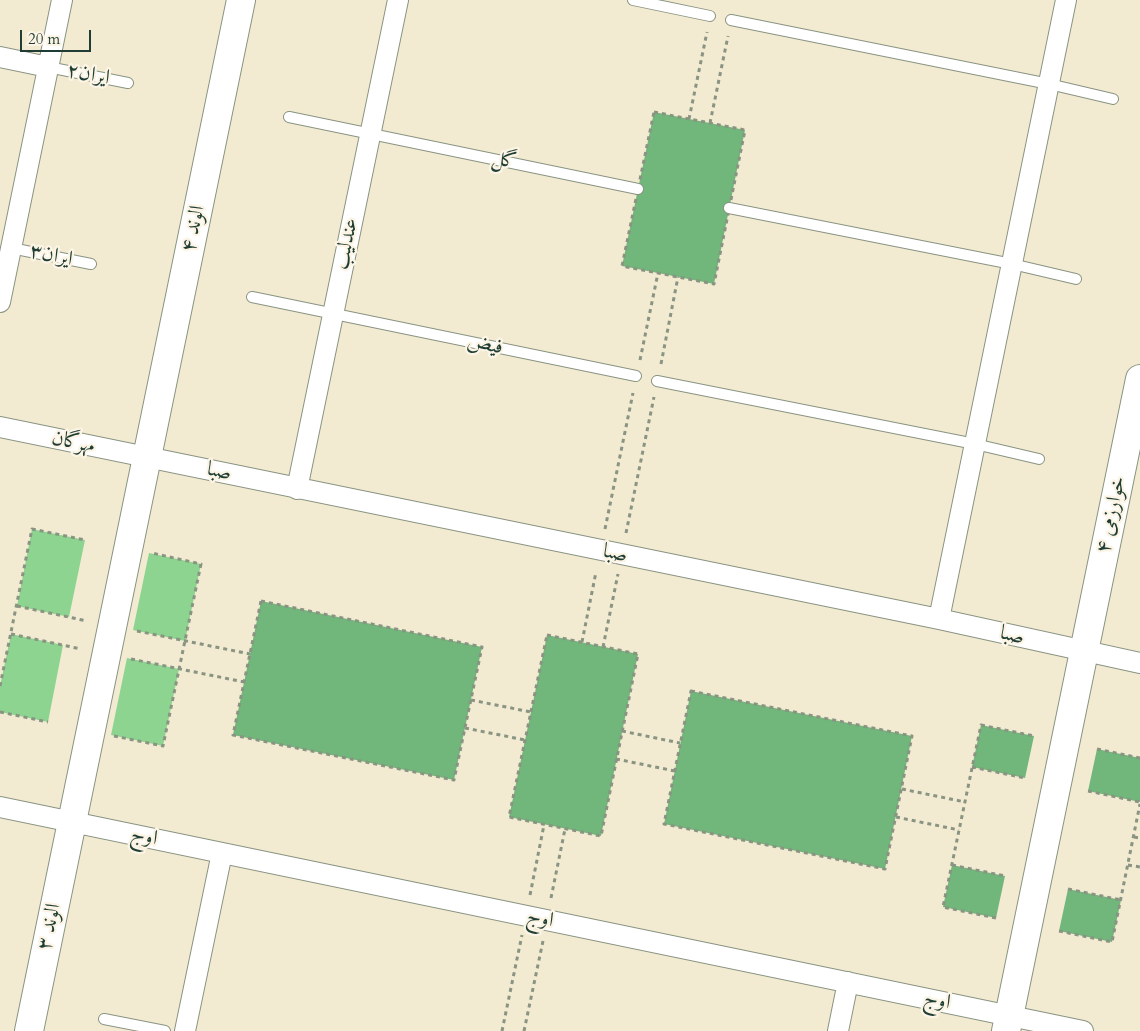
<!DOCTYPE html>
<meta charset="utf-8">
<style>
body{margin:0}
#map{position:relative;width:1140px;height:1031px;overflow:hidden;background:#f3ebd1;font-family:Cardo,serif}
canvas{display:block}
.scale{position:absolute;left:20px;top:30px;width:71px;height:22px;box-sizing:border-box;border:2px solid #1f3d34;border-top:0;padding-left:6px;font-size:15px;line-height:18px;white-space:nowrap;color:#1f3d34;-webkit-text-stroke:4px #fcf5e5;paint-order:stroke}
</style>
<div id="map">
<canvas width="1140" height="1031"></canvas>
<div class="scale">20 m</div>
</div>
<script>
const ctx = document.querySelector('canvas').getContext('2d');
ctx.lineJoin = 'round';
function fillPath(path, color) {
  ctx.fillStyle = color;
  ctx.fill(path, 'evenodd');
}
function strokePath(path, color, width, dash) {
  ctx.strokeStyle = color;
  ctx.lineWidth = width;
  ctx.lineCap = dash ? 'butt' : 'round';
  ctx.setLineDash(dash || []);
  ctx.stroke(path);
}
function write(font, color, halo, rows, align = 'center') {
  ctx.font = font + ' Cardo,Amiri,serif';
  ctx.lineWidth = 4.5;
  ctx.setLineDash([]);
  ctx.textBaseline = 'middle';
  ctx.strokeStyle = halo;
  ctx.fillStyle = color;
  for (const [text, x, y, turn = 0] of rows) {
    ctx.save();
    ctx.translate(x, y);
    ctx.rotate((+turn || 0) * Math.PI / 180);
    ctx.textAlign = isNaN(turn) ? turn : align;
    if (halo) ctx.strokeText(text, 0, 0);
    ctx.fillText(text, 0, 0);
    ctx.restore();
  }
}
fillPath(new Path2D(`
 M32,529l53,11 -16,77 -52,-11z
 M149,553l52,11 -16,77 -52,-11z
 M11,634l52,11 -15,77 -48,-10v-26z
 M127,658l52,11 -16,77 -52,-11z`), '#8cd48f');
fillPath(new Path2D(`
 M654,112l91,18 -31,154 -92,-18z
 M261,601l221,46 -28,133 -221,-45z
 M547,635l91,19 -37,182 -92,-19z
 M691,691l221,45 -27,133 -221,-45z
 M981,725l53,11 -9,42 -53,-11z
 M1097,749l43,9v44l-52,-11z
 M952,865l53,11 -9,42 -53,-11z
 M1068,889l53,11 -9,42 -53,-11z`), '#71b67a');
const lane = new Path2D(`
 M633,0l77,16
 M731,20l318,64 64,15
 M48,67l80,16
 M289,117l349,72
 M729,208l283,56 64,15
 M11,248l80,16
 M252,297l384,79
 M657,381l318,63 64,15
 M104,1019l61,12`);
const street = new Path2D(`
 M0,57l48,10
 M0,302l62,-302
 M0,427l939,192 201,44
 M297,489l101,-489
 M939,619l127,-619
 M0,807l1083,224
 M185,1031l37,-178
 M838,1031l10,-49`);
const secondary = new Path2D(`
 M29,1031l212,-1031
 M1006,1031l134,-652`);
strokePath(lane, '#899482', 12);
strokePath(street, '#899482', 22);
strokePath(secondary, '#899482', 30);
strokePath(new Path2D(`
 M654,112l91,18 -31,154 -92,-18z
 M689,119l18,-87
 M710,123l18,-87
 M640,360l18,-87
 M661,364l17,-87
 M605,529l28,-136
 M626,533l28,-136
 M261,601l221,46 -28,133 -221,-45z
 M17,606l70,15
 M137,631l113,23
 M11,634l70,15
 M547,635l91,19 -37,182 -92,-19z
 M582,642l14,-70
 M603,647l15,-73
 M131,659l113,23
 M0,686l32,-157 53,11
 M691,691l221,45 -27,133 -221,-45z
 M471,700l60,12
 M0,712l48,10
 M465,728l60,12
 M622,731l58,12
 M114,736l49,10 38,-182 -49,-11
 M1097,749l43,9
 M616,759l59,12
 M972,767l53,11
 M902,789l63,13
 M1088,791l52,11
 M896,817l63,13
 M1134,837l6,1
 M952,865l53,11
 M1128,865l12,2
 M1068,889l53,11
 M530,895l14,-70
 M551,898l14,-69
 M996,918l-53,-11 38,-182 53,11
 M1059,931l53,11 28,-138
 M502,1031l20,-96
 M524,1031l19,-90`), '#899482', 3, [4, 4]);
strokePath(lane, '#fff', 10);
strokePath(street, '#fff', 20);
strokePath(secondary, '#fff', 28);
write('21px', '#1f3d34', '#fcf5e5', [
 ["ایران۲",88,75,11],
 ["گل",504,161,12],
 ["الوند ۴",194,229,-78],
 ["عندلیب",347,244,-78],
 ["ایران۳",51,256,12],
 ["فیض",485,345,12],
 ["مهرگان",73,443,12],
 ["صبا",219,472,12],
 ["خوارزمی ۴",1112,515,-78],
 ["صبا",615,554,12],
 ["صبا",1012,636,13],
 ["اوج",144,837,12],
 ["اوج",540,919,12],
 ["الوند ۳",50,927,-78],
 ["اوج",937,1001,12]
]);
</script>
